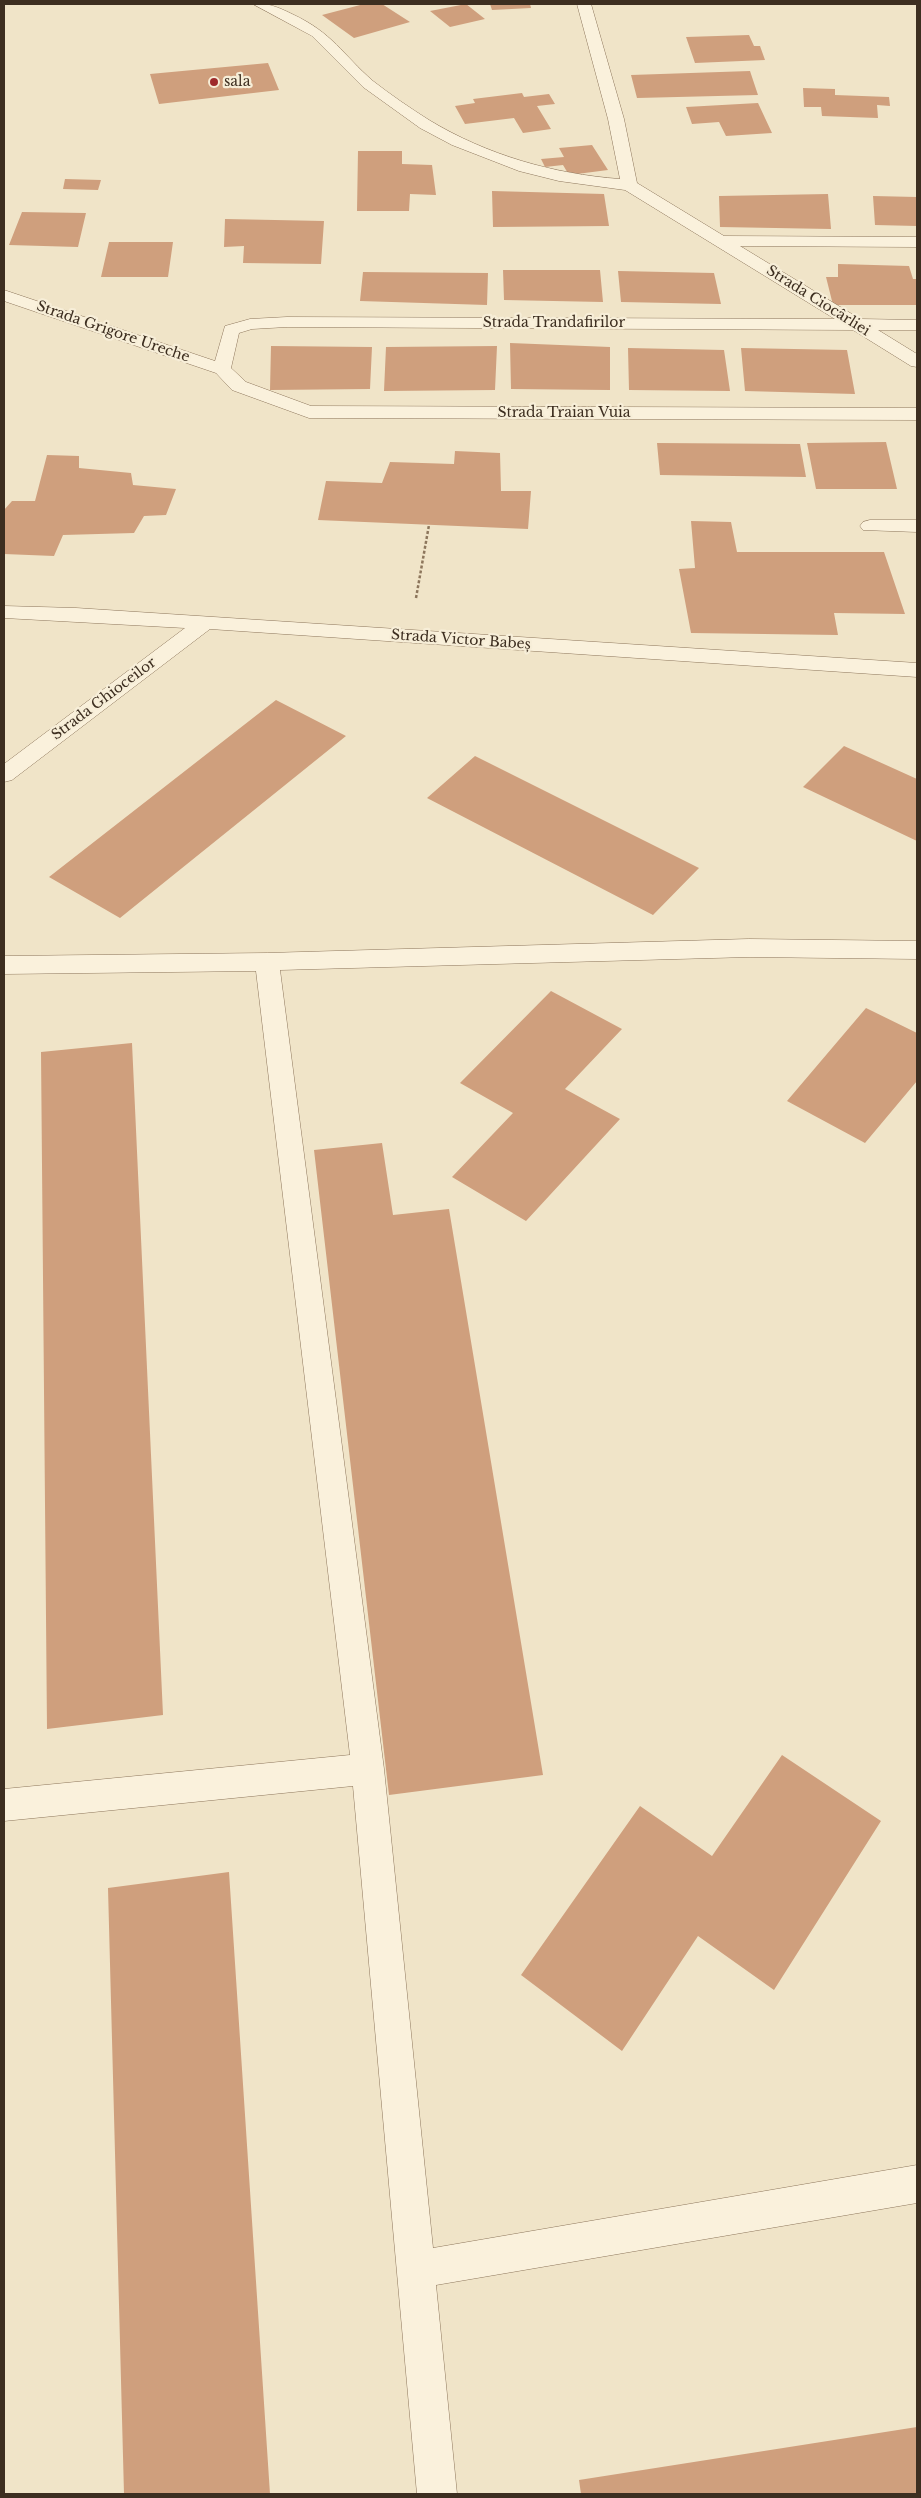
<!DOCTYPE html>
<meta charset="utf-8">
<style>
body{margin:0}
#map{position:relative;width:921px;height:2498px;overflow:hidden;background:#f0e4c8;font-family:"Libre Baskerville",serif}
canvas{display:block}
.frame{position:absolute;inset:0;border:5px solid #3d2e20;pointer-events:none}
</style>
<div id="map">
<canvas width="921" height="2498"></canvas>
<div class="frame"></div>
</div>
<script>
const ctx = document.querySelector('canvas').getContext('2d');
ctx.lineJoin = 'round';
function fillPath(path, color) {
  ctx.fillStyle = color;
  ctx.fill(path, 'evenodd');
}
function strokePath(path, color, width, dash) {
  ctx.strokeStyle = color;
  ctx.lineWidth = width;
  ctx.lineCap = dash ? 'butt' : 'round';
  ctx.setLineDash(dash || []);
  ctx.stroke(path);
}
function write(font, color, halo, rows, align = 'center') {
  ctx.font = font + ' "Libre Baskerville",serif';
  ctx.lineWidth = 4.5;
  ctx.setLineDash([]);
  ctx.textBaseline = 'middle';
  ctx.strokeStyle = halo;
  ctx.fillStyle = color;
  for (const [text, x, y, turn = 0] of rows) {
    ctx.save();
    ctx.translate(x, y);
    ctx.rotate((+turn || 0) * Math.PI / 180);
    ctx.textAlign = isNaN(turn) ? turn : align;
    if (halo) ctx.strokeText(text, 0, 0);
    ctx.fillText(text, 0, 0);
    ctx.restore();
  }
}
fillPath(new Path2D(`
 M364,4h18l28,18 -56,16 -32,-23z
 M466,4l19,15 -35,8 -20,-16z
 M490,4h40l1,4 -39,2z
 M749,35l5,11h6l5,14 -70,3 -9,-26z
 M268,63l11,27 -120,14 -9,-30z
 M750,71l8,24 -121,3 -6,-23z
 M803,88l32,1v6l54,2 1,9 -13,-1 1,13 -56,-2 -1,-9h-17z
 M522,93l2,4 25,-3 6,10 -18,2 14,23 -28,4 -9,-15 -49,6 -10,-18 20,-3 -2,-4z
 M758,103l14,30 -46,3 -7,-14 -27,2 -6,-17z
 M592,145l16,25 -39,5 -6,-10 -18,2 -4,-8 23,-2 -5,-9z
 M358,151h44v13l30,1 4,30 -26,-1 -1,17h-52z
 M65,179l36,1 -3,10 -35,-1z
 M492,191l112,3 5,32 -116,1z
 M828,194l3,35 -111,-2 -1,-31z
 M873,196l44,1v29l-42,-1z
 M22,212l64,1 -8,34 -69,-2z
 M225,219l99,2 -3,43 -78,-1 1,-17 -20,1z
 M109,242h64l-5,35h-67z
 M838,264l71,2 4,13h4v26h-84l-7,-28h12z
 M503,270h97l3,32 -99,-2z
 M618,271l96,2 7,31 -100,-2z
 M363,272l125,1 -1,32 -127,-4z
 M510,343l100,4v43l-99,-1z
 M271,346l101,1 -2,42 -100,1z
 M497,346l-2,44 -111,1 2,-44z
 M628,348l96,2 6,41 -101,-1z
 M741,348l106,2 8,44 -110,-3z
 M886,442l11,47h-81l-9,-46z
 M657,443l143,1 6,33 -146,-2z
 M455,451l45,2 1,38h30l-3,38 -210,-9 8,-39 56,2 8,-21 64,2z
 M47,455l32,1v12l52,5 2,12 43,4 -10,26 -22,1 -10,17 -71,2 -9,21 -50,-2v-44l8,-9h23z
 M691,521l40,1 6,30h147l21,62 -71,-1 4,22 -147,-2 -12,-64 16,-1z
 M276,700l70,36 -226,182 -71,-41z
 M844,746l73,33v62l-114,-54z
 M475,756l224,112 -46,47 -226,-117z
 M551,991l71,38 -57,60 55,30 -94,102 -74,-44 61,-64 -53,-30z
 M866,1008l51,25v48l-52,62 -78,-42z
 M132,1043l31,672 -116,14 -6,-677z
 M382,1143l11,72 56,-6 94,566 -154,20 -75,-645z
 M782,1755l99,66 -107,169 -76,-54 -76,115 -101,-76 119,-169 72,50z
 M229,1872l41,622h-146l-16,-606z
 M917,2427v67h-336l-2,-14z`), '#cf9f7d');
const minor = new Path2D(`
 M253,4c15,-1 25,3 39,10 41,19 50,40 81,67 18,14 37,27 56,39 58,35 124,54 191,59l-12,-60 -31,-115h14l33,115 13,64 87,53 193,1v10l-177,-1 120,73 57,1v10h-39l39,24v13l-6,-1 -58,-36 -566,-3 -35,2 -13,4 -8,35 15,14 65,24 606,2v12l-608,-2 -77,-28 -16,-17 -212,-72v-11l211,71 10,-35 25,-7 37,-2 548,2 -210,-129 -66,-9 -40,-10 -67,-26 -32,-17 -57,-41 -51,-51z
 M870,520h47v12l-54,-2 -3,-4 3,-4z
 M4,606l72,2 841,55v14l-707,-48 -198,151 -8,2v-18l181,-136 -181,-10z
 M749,939l168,2v18l-168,-2 -469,13 104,799 49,479 484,-83v38l-481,82 21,209h-40l-64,-708 -349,35v-32l346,-34 -94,-784 -252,3v-18l263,-3z`);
strokePath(minor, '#8d765c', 1);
strokePath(new Path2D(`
 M416,598l13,-73`), '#8d765c', 2.5, [3, 2]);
fillPath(minor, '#faf1dc');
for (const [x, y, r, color] of [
 [214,82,5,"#9e2a2b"]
]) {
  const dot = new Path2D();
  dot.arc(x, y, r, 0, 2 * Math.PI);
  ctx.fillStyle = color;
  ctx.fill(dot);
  strokePath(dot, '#f7eed8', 2);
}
write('14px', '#3d2e20', '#f7eed8', [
 ["sala",224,82]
], 'left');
write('14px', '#3d2e20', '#f7eed8', [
 ["Strada Ciocârliei",818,301,32],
 ["Strada Trandafirilor",554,323],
 ["Strada Grigore Ureche",113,332,19],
 ["Strada Traian Vuia",564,413],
 ["Strada Victor Babeș",461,640,4],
 ["Strada Ghioceilor",104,699,-37]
]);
</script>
